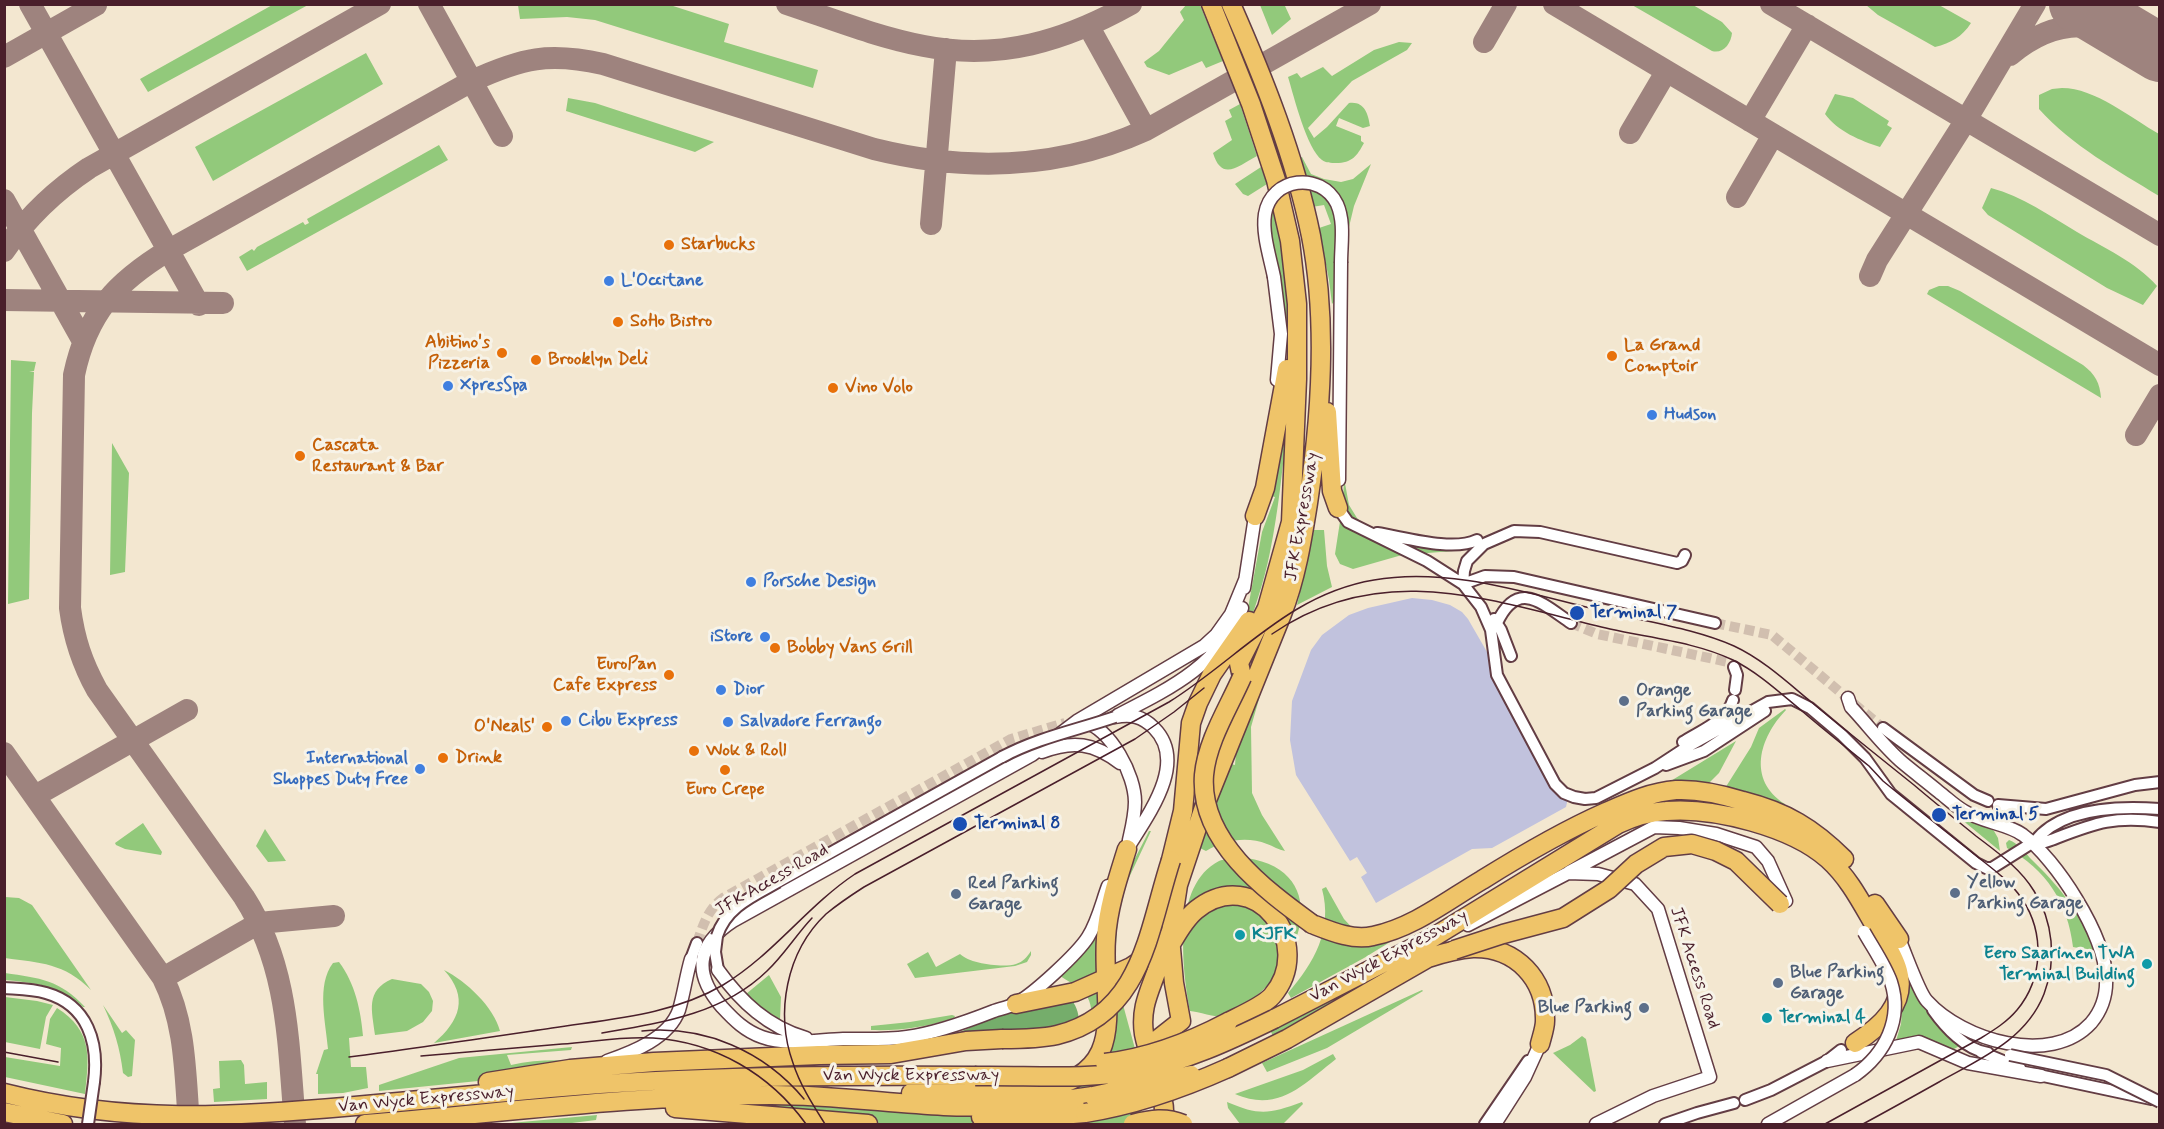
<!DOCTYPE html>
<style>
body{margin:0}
#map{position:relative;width:2164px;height:1129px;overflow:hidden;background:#f3e7d0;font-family:Mynerve,sans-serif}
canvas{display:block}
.frame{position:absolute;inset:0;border:6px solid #4a1f2b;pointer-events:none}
</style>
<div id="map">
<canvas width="2164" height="1129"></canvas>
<div class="frame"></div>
</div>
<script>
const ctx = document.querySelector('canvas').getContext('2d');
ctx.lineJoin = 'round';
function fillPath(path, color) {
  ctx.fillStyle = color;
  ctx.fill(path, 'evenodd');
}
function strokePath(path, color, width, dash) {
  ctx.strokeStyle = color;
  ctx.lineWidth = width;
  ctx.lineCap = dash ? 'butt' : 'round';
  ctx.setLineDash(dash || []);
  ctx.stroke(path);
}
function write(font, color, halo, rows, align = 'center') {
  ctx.font = font + ' Mynerve,sans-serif';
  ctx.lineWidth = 6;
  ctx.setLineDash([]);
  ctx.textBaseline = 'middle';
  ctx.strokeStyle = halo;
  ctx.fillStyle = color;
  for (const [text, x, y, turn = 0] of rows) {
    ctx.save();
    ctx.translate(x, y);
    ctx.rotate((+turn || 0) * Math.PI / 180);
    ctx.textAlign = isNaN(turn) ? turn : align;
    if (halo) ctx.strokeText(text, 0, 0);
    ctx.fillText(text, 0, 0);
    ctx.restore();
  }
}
fillPath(new Path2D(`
 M1412,598l20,2 18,5 12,7 6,7 101,175 -3,13 -74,41 -20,1 -96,54 -15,-26 6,-4 -10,-16 -7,4 -54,-86 -6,-35 2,-39 19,-51 11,-15 27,-20 19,-7z`), '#c1c2dd');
fillPath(new Path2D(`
 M274,4l34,1 -160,87 -8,-13z
 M518,5h152l59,19 -5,18 94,28 -5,18 -218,-68 -28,-3 -47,2z
 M1186,5h14l23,56 -17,7 -4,-7 -33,14 -22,-8 -3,-5 15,-11 25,-31 -4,-8z
 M1260,5h27l-2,1 6,13 -19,16z
 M1632,5h61l29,17 10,11c-1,11 -9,21 -20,18z
 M1866,5h73l32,18c-9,14 -20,20 -36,24l-57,-32z
 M1399,42l13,1 -5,7 -55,31 -44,47 6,10 13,-11 22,-24c15,-2 19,10 21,23l-7,2 -24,-10 -3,8 25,10v5l3,2c-7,13 -12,20 -28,20 -5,0 -10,0 -14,-3 -15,-11 -28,-63 -34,-83l9,-4 4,5 22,-11 9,9 42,-26z
 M366,53l17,31 -170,97 -18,-34z
 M2062,88c33,0 69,30 97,46v62c-42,-26 -87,-50 -120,-87v-14l13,-6z
 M1835,94l18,4 36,23 -2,4 5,3 -12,19c-19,-6 -43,-16 -55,-33z
 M568,98l27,5 119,39 -19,10 -129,-41z
 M1240,104l17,52c-19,10 -35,26 -44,-3l19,-13 -7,-19 7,-4 -3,-7z
 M439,145l9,15 -201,111 -8,-14 13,-8 2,2 3,-4 46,-25 2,3 4,-2 -2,-4z
 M1302,157l9,17 13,5 17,3 12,-3 18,-15 -17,42 -5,21 -4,89 -9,-17 -4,5 -3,-24 -10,-52 12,-4 -7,-19 -12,2 -14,-49z
 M1261,167l6,17 -19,12 -5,-2 -8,-10z
 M1991,188c31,8 59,28 86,44 27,16 59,30 80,54l-14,19 -36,-17 -119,-73 -6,-7z
 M1269,191c10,43 23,91 19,135h-2l-16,-47 -12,-59 4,-17z
 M1939,286h9l12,5 123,74c12,9 17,18 18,33l-174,-104 2,-4z
 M11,360l25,2 -2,9h-5l5,1 -2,41 -3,186 -21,5z
 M1288,418c-5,45 -9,90 -18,134 -6,31 -17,61 -27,90l-2,-17 7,-17 14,-76 13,-35 -5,-1z
 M112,443l17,30 -4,99 -15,3z
 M1344,478l5,27 8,13 13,12 92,18 -9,3 -51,4 -49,14 -13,-5 -5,-10 8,-52z
 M1314,530h10l3,36 5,21 -35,18z
 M1267,671l-16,56 1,66 10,22 23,36c-6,-1 -12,-5 -18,-7 -20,-8 -43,-4 -61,7l-6,-3 31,-84 4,1 1,-14z
 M1785,709l1,1c-27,28 -39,70 -1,94l-1,3 -62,-14 29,-46 8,-19z
 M1736,741l-17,32 -30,30h-9l-3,-5 -21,-8z
 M1907,760l87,71 4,7 2,13 -105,-86z
 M143,823l19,29 -1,3 -36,-6 -9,-4 -1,-2z
 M265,829l21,32 -18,1 -12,-16z
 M1149,831h2l-24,51 -9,36 -3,39 4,33 24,88 -2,46h-79l35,-5 -57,-21 68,-44c16,-30 1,-68 4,-100 1,-25 4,-49 13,-73 6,-17 16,-33 24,-50z
 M2009,840c8,3 15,11 21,18 27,26 53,56 64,93l-21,-4c-5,-44 -27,-78 -66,-99l-1,-5z
 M1615,841l2,4 -300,168 -44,23 -4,-8z
 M1238,857c96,8 68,103 11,145 -6,4 -15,13 -23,15 -8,1 -27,-5 -36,-6 -8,-43 -18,-126 29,-150 5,-2 13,-3 19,-4z
 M1326,887l18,32 12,13 34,7v3l-26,16 -73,40 -3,-5c26,-30 45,-63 34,-104z
 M5,897l14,1 13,7 59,85c-27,-27 -50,-27 -86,-32z
 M1098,933l3,75 -9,6c-3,-28 -16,-26 -33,-39 17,-12 30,-24 39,-42z
 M1031,951v4l-4,7 -12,4 -100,12 -8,-14 21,-12 8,15 24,-13c10,10 44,14 56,10 7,-2 11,-7 15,-13z
 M339,962c16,21 22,49 24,74l-14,2 2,29h15l2,21 -25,5 -25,1v-20h-2l8,-24 4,-1c-2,-26 -12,-64 5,-86z
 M444,970c22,11 50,37 56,61l-66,12c26,-22 35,-46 10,-73z
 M1905,971c14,30 32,52 56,74l-12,7 -28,-14 -25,3 5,-17z
 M5,973c35,5 55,7 80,34h-2c-24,-22 -48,-24 -78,-27z
 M769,975l12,22 -1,23 -18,-12 -16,-14z
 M392,979l29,5 8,8 4,9 -1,10 -9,11 -16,9 -32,4c-3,-25 -10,-44 17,-56z
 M1422,990l1,1 -96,57 -60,24 -5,-9z
 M5,997l32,4 16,4 -7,12 -6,32 -35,-7z
 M103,1005l19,28 4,-3 9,10 -3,36 -4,1 -5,-4c-3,-25 -9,-45 -20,-68z
 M57,1008c36,23 32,49 28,86l-80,-17v-20l55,9 1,-18 -15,-4 4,-25z
 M952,1015l3,1 -1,2c-27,9 -54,13 -83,12v-4l39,-4z
 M1582,1036l4,3 10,52 -2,1 -41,-39 17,-8z
 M572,1047l-1,3 -64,5 4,10c24,-6 48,-5 72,-4l-85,18 -119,12v-6l80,-27z
 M1333,1054l3,5c-32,25 -57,54 -101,35l68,-24z
 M241,1060l3,5 1,19 22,-2v17l-53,3 -1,-13 7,-1 -1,-27z
 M1227,1102c33,14 42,12 75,0l1,2 -20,20h-43l-12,-16z
 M754,1103l260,11 -6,10h-137l-137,-20z
 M597,1115l-1,5 -32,4h-64z`), '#92c97b');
fillPath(new Path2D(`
 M1046,988c20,0 33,15 33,34l-20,8 -104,4 26,-11z`), '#75ad6b');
strokePath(new Path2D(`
 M30,4l169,301
 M429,4l73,132
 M787,4c45,15 90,33 137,42 75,15 141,-5 207,-42
 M1554,4l606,361
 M1771,4l389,231
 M2074,4l5,3
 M2103,4l11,14 19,16
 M1089,27l57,103
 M1484,42l22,-38
 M2010,55c53,-44 95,-32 150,0
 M4,57l92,-52
 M1750,121l57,-96
 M1630,133l36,-61
 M1737,197l36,-62
 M4,200l79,141
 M931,224l15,-175
 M4,251c23,-34 52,-61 85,-83l291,-164
 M1870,276l7,-16 89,-140 69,-116
 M4,300l219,3
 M2136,435l24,-40
 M4,753l159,225c23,46 22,96 26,146
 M35,796l152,-86
 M163,978l96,-55 75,-7
 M295,1124c-7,-80 -6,-157 -51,-227l-147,-207c-15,-27 -23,-51 -27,-82l4,-233c13,-62 42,-93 95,-125l303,-169c50,-23 77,-29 131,-17l271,85c93,23 184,21 272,-19l224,-126`), '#9e837e', 22);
strokePath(new Path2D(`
 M2078,4l82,49`), '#9e837e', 58);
strokePath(new Path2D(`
 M1571,623l26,11 131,28 6,5
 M1715,623l57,12 111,93
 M697,943c6,-18 11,-34 26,-45l288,-159 54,-16`), '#d1bfaf', 10, [10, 5]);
const minor = new Path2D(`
 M1338,508l10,14 79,39 36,23 18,23 10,23 6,45 58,109 9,9 10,4 11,2 11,-1 59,-30 29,-19 84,-47 24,-3 18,9 32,27 23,23 26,36 85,69 10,5h6l43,-27 10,1 6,-2c42,-16 62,-25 109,-18
 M1377,533c27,4 75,19 100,7
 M1463,584l1,-13 3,-10 17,-17 30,-13 26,1 137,31 5,-2 3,-6
 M1463,584l22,-8 29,1 201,46
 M1494,619l7,11 10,26
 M1497,623c21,-45 46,-19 74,0
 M1734,667l3,8 -2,15
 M1883,728l91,67 14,6
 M1683,742c17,-11 44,-21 50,-42
 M1666,765l38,-14 61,-40
 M1998,805l48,4 89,-24 25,-3
 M2035,841c27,-34 85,-35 125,-32
 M778,882l224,-125
 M717,936l-2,16 3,18
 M691,959l6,-16
 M4,988c14,1 29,1 42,5 42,12 53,50 48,89
 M1933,1010c12,17 33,40 55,43
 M1981,1052l39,16
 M2034,1074l117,25
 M1745,1100l26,-10 56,-29 14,-11
 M1485,1124l43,-63
 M1665,1124l32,-11 37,-10`);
const tertiary = new Path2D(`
 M1274,277l7,57 -4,46
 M1339,480l2,-217
 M1244,588l12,-78
 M1848,698l3,9c17,18 33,40 52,56 12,10 24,19 36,29 8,6 16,14 25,19 17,11 45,13 59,24 33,24 82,100 83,142 1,17 -4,33 -15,46 -40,44 -129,17 -164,-22 -8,-8 -22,-49 -28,-62
 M1118,715c51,-26 103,-51 124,-107
 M1115,717c16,-3 27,-1 39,11 36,36 -10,92 -30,126
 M1084,722c27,7 51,53 51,80 0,13 -3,25 -6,38
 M1042,752c31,-12 52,-9 78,11
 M1569,872l85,-45 25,1 37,6 40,13 12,14 18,40
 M1108,886c-6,16 -10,35 -20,51 -10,16 -55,58 -73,67 -6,3 -15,5 -21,7 -28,11 -58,22 -87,26 -21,3 -43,2 -64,2 -26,1 -57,7 -81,-2 -17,-6 -28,-17 -40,-30 -29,-33 -26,-62 11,-86l299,-166 45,-34 127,-75 12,-11 15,-21 14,-34
 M1468,925l100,-52 30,1 37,10 23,25 52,168 -57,19 -57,28
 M718,970c23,32 50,57 88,68
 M607,1061c26,-9 62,-23 72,-51 5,-17 7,-34 12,-51
 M1827,1061l92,-19 49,21 73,13
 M1495,1124l30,-47 15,-33
 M1768,1124l87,-49`);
const motorway = new Path2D(`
 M1211,4l40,100 25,76 14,61 7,63v75l-6,143 -24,86 -28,55 3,14
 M1327,412l5,79 6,17
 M1255,516l10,-28 22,-119
 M1171,860l12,-49 8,-88 7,-20 14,-29 37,-53
 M1875,904l24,35
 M1312,924c18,7 41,17 61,12 40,-8 75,-36 109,-56 40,-25 81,-49 124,-68 23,-10 45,-20 70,-22 23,-1 45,4 67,11 43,11 70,27 101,58
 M1164,939c-2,9 -3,19 -6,28 -8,24 -18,40 -14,67 6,31 23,58 20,90
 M1171,944c7,-12 14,-25 25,-34 59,-48 121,34 76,86 -9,10 -32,20 -44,26
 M1016,1004l59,-12 56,-25 15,-10
 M1274,1019l158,-81 186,-114c15,-7 31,-12 48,-13 48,-4 126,16 162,48 21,19 33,43 47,67 8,14 19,29 23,45 9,33 -18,56 -43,72
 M1148,1047l33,-26 -7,-38 -4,-46 8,-52 25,-75 79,-196c14,-36 20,-73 26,-111 13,-86 20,-180 3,-267 -16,-79 -47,-157 -80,-232
 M1228,1068l59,-29 141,-81c15,-5 29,-9 45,-10 43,-1 73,31 72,73 0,7 -3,15 -5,23
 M488,1082l82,-13 84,-7 165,-7 72,-1 75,-13 36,-2
 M4,1093c122,31 228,24 351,13 65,-6 130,-12 195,-18 141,-12 283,-13 425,-12
 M911,1093c25,-1 51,-1 77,-1 17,0 34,1 50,-2 95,-16 63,-85 68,-152 2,-31 12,-60 21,-89
 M675,1108l193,16
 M4,1112l59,12
 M981,1117l43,1 61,-5
 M365,1124c136,-11 272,-29 407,-29 58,0 115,8 172,11 50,2 100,-2 149,-10`);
strokePath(minor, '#633d44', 14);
strokePath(tertiary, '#633d44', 15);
strokePath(motorway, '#633d44', 21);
strokePath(minor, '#fff', 10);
strokePath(tertiary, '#fff', 12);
strokePath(motorway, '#efc469', 18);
strokePath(new Path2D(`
 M1272,634c111,-76 219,-33 338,-5 40,9 85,13 123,31 26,13 47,33 69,51 22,19 45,37 67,55l14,15c28,23 57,46 86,69 18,15 40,29 53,49 23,34 21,80 -5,111 -10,12 -23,20 -36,28l-156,86
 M642,1031c62,-6 122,20 162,68
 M602,1033c59,-10 121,-19 165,-62 17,-16 29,-36 45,-53
 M4,1052l54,10
 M421,1056c47,-4 94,-8 141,-12 30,-2 60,-8 91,-6 62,4 117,36 153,86
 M349,1057c68,-9 135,-19 203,-29 58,-9 120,-13 171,-43 50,-30 84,-79 132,-111l314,-172c69,-43 120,-108 205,-122 77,-14 161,16 237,33 41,10 84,16 123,33 28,13 52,35 76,55 34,28 69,56 104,84 20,17 41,34 62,51 21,16 44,32 58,55 19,30 23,69 10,103 -18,46 -64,65 -105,88 -25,14 -50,28 -76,42
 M825,1124c-12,-19 -25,-39 -32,-61 -18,-50 -7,-111 33,-149 12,-10 24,-18 38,-27l271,-148 39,-27 30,-24`), '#4a1f2b', 1.5);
const minorBridge = new Path2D(`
 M1002,757c35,-19 75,-27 113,-40
 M717,936c9,-29 36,-40 61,-54
 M2010,1055l96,20 54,27
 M88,1124l6,-42`);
const tertiaryBridge = new Path2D(`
 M1274,277c-4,-20 -12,-43 -9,-63 6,-37 56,-43 72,-10 8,18 4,40 4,59
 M1855,1075c30,-21 48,-56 36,-93 -6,-17 -18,-34 -27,-50`);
const motorwayBridge = new Path2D(`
 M1242,677c-13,30 -35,64 -38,98 -5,66 60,114 108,149
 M1454,950l49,-16 60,-16 46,-29 27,-25 28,-17 28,-3 24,7 20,10 44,43
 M1002,1039c18,0 37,0 55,-4 86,-21 91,-105 114,-175
 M1105,1063c43,-5 85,-21 123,-41
 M975,1076c53,-1 109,4 161,-5 50,-10 93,-30 138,-52
 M1093,1096l98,-21
 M1085,1113c51,-8 96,-24 143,-45
 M1133,1124c18,-5 33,-7 50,0`);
strokePath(minorBridge, '#633d44', 14, []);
strokePath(tertiaryBridge, '#633d44', 15, []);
strokePath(motorwayBridge, '#633d44', 21, []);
strokePath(minorBridge, '#fff', 10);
strokePath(tertiaryBridge, '#fff', 12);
strokePath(motorwayBridge, '#efc469', 18);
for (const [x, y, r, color] of [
 [669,245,6,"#e8710a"],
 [609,281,6,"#3f7fe0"],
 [618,322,6,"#e8710a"],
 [502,353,6,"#e8710a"],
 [1612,356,6,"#e8710a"],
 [536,360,6,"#e8710a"],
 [448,386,6,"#3f7fe0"],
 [833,388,6,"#e8710a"],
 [1652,415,6,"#3f7fe0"],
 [300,456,6,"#e8710a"],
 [751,582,6,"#3f7fe0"],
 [1577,613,8,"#1a4fb4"],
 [765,637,6,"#3f7fe0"],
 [775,648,6,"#e8710a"],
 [669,675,6,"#e8710a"],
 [721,690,6,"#3f7fe0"],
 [1624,701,6,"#5c6f8a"],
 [566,721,6,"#3f7fe0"],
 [728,722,6,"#3f7fe0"],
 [547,727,6,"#e8710a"],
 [694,751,6,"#e8710a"],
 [443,758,6,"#e8710a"],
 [420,769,6,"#3f7fe0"],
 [725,770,6,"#e8710a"],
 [1939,815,8,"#1a4fb4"],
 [960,824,8,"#1a4fb4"],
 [1955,893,6,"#5c6f8a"],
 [956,894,6,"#5c6f8a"],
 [1240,935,6,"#0f9aa8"],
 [2147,964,6,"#0f9aa8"],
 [1778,983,6,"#5c6f8a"],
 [1644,1008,6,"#5c6f8a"],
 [1767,1018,6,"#0f9aa8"]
]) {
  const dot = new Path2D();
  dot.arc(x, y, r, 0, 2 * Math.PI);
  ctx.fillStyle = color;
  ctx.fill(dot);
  strokePath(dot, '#f7f3e8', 2);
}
write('bold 18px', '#c56008', '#f7f3e8', [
 ["Starbucks",681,245],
 ["SoHo Bistro",630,322],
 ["Abitino's",490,343,"right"],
 ["Pizzeria",490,364,"right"],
 ["La Grand",1624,346],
 ["Comptoir",1624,367],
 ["Brooklyn Deli",548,360],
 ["Vino Volo",845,388],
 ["Cascata",312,446],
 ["Restaurant & Bar",312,467],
 ["Bobby Vans Grill",787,648],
 ["EuroPan",657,665,"right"],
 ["Cafe Express",657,686,"right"],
 ["O'Neals'",535,727,"right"],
 ["Wok & Roll",706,751],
 ["Drink",455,758],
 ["Euro Crepe",725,790,"center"]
], 'left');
write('bold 18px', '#366cbe', '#f7f3e8', [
 ["L'Occitane",621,281],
 ["XpresSpa",460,386],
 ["Hudson",1664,415],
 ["Porsche Design",763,582],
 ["iStore",753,637,"right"],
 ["Dior",733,690],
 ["Cibu Express",578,721],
 ["Salvadore Ferrango",740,722],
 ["International",408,759,"right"],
 ["Shoppes Duty Free",408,780,"right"]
], 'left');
write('18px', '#4a1f2b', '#f7f3e8', [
 ["JFK Expressway",1303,517,-80],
 ["JFK Access Road",772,881,-30],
 ["Van Wyck Expressway",1389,957,-28],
 ["JFK Access Road",1694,968,72],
 ["Van Wyck Expressway",911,1076],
 ["Van Wyck Expressway",426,1100,-5]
]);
write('bold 18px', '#164399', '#f7f3e8', [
 ["Terminal 7",1590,613],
 ["Terminal 5",1952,815],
 ["Terminal 8",974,824]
], 'left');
write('bold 18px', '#4e5e75', '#f7f3e8', [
 ["Orange",1636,691],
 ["Parking Garage",1636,712],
 ["Yellow",1967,883],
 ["Parking Garage",1967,904],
 ["Red Parking",968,884],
 ["Garage",968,905],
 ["Blue Parking",1790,973],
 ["Garage",1790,994],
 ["Blue Parking",1632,1008,"right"]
], 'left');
write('bold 18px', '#0d838f', '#f7f3e8', [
 ["KJFK",1252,935],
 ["Eero Saarinen TWA",2135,954,"right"],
 ["Terminal Building",2135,975,"right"],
 ["Terminal 4",1779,1018]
], 'left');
</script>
